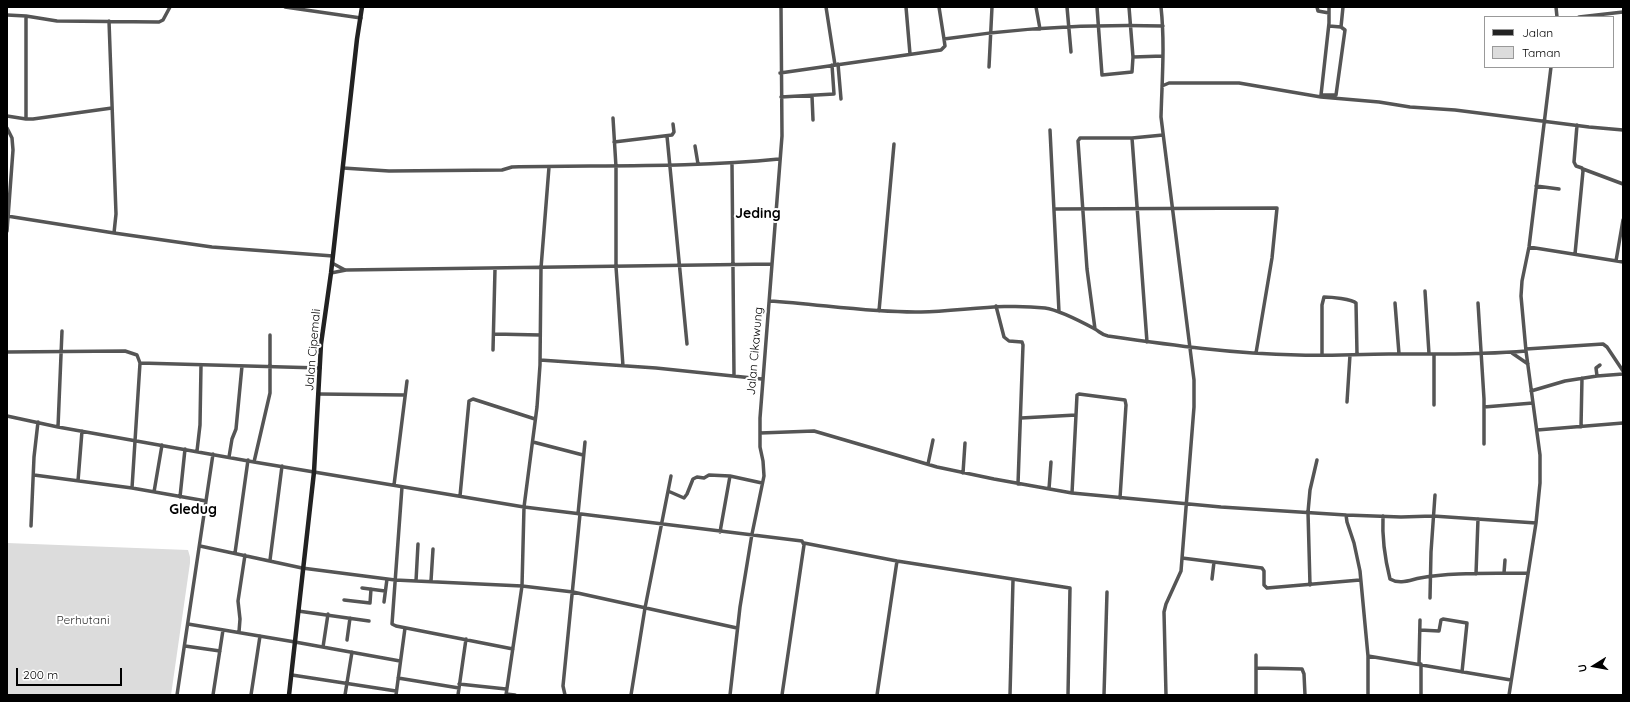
<!DOCTYPE html>
<style>
body{margin:0}
#map{position:relative;width:1630px;height:702px;overflow:hidden;background:#fff;font-family:Quicksand,sans-serif}
canvas{display:block}
.frame{position:absolute;inset:0;border:8px solid #000;pointer-events:none}
.legend{position:absolute;left:1484px;top:16px;width:130px;height:52px;box-sizing:border-box;background:#fff;border:1px solid #999;margin:0;padding:5px 7px;list-style:none;font-size:12px;color:#000}
.legend li{display:flex;align-items:center;gap:8px;height:20px}
.legend b{width:20px;border:1px solid #999}
.north{position:absolute;left:1574px;top:646px;width:40px;height:40px;-webkit-text-stroke:3px #fff;paint-order:stroke;rotate:259deg;font-size:11px;font-weight:700;line-height:16px;text-align:center;color:#000}
.north::after{content:'';display:block;margin:auto;width:14px;height:18px;background:#000;clip-path:polygon(50% 0,100% 100%,50% 72%,0 100%)}
.scale{position:absolute;left:16px;top:668px;width:106px;height:18px;box-sizing:border-box;border:2px solid #000;border-top:0;padding-left:5px;font-size:12px;line-height:14px;white-space:nowrap;color:#000;-webkit-text-stroke:3px #fff;paint-order:stroke}
</style>
<div id="map">
<canvas width="1630" height="702"></canvas>
<div class="frame"></div>
<ul class="legend">
<li><b style="height:5px;background:#222"></b>Jalan</li>
<li><b style="height:11px;background:#dcdcdc"></b>Taman</li>
</ul>
<div class="north">U</div>
<div class="scale">200 m</div>
</div>
<script>
const ctx = document.querySelector('canvas').getContext('2d');
ctx.lineJoin = 'round';
function fillPath(path, color) {
  ctx.fillStyle = color;
  ctx.fill(path, 'evenodd');
}
function strokePath(path, color, width, dash) {
  ctx.strokeStyle = color;
  ctx.lineWidth = width;
  ctx.lineCap = dash ? 'butt' : 'round';
  ctx.setLineDash(dash || []);
  ctx.stroke(path);
}
function write(font, color, halo, rows, align = 'center') {
  ctx.font = font + ' Quicksand,sans-serif';
  ctx.lineWidth = 4;
  ctx.setLineDash([]);
  ctx.textBaseline = 'middle';
  ctx.strokeStyle = halo;
  ctx.fillStyle = color;
  for (const [text, x, y, turn = 0] of rows) {
    ctx.save();
    ctx.translate(x, y);
    ctx.rotate((+turn || 0) * Math.PI / 180);
    ctx.textAlign = isNaN(turn) ? turn : align;
    if (halo) ctx.strokeText(text, 0, 0);
    ctx.fillText(text, 0, 0);
    ctx.restore();
  }
}
fillPath(new Path2D(`
 M7,543l181,7 2,7v6l-19,132h-164z`), '#dcdcdc');
strokePath(new Path2D(`
 M285,7l76,11
 M826,7l9,58
 M906,7l4,47
 M939,7l5,32
 M1036,7l4,22
 M1067,7l4,45
 M1097,7l5,68 30,-3 1,-15
 M1129,7l4,50 30,-1
 M1161,7c4,37 1,73 0,110l33,263v27l-13,164 -15,33 -2,8 2,83
 M1317,7l1,4 11,2
 M1556,7l1,10
 M7,15l19,1 31,5 102,1 4,-2 7,-13
 M26,16v103
 M1579,17l44,-5
 M109,21l7,193 -2,19
 M1341,27l2,-20
 M838,64l3,35
 M989,67l3,-60
 M780,73l161,-23 4,-4 -1,-7c73,-11 145,-15 219,-13
 M1162,86l7,-3h70l82,14 58,5 31,5 45,3 134,17 34,3
 M1321,95h15l9,-65 -4,-3 -12,-1
 M1321,95l8,-72v-16
 M812,96l1,24
 M781,97l53,-3 -2,-29
 M7,116l19,3h7l79,-11
 M613,118l3,49v100l7,99
 M7,128l5,10 1,12 -6,81
 M1050,130l9,182
 M667,136l20,208
 M1132,138l15,204
 M614,142l58,-7 2,-3 -1,-8
 M695,146l3,18
 M732,164l2,211
 M343,168l46,3 113,-1 10,-3c89,-2 178,1 267,-8
 M1583,169l40,15
 M1536,186l23,3
 M1055,209l222,-1 -5,50 -16,95
 M7,216l107,17 98,14 121,9
 M1529,247l94,15
 M1575,254l8,-83 -1,-3 -6,-2 -2,-4 3,-37
 M1616,261l7,-41
 M332,263l13,7
 M331,273l15,-3 426,-6
 M1425,291l4,63
 M769,301c51,3 101,12 152,11 41,-1 82,-9 124,-4 14,2 37,14 50,21 5,3 7,6 13,7 63,9 126,18 190,19 30,1 61,-1 91,-1 46,0 91,1 137,-3
 M1395,303l4,51
 M1478,303l6,96v45
 M996,306l8,31 5,4 13,1 1,3 -5,139
 M879,311l15,-167
 M1095,329l-8,-60 -9,-128 2,-3h52l31,-3
 M494,334l46,1
 M1526,349l77,-5 4,3 16,24
 M493,350l2,-81
 M7,352l118,-1 12,4 3,8 -8,125
 M1512,353l16,11
 M1322,355v-50l2,-8c7,0 28,2 32,6l1,51
 M540,360l116,8 106,11
 M140,363l180,5
 M1597,376l26,-2
 M1531,391l34,-10 32,-5 -1,-8 4,-3
 M318,394l87,1
 M1347,402l3,-47
 M1434,405v-51
 M1484,407l49,-4
 M1076,415l1,-20 2,-1 46,6 1,5 -6,93
 M7,416l51,11 196,35 270,45 278,34 2,4 -22,150
 M1021,418l55,-3 -4,78
 M58,427l4,-96
 M1581,427l1,-49
 M1537,430l86,-7
 M760,433l54,-2 123,36 57,12 78,14 149,14 125,8 55,2 32,-1 103,7
 M533,442l50,13
 M197,451l3,-26 1,-60
 M229,457l3,-18 4,-10 6,-63
 M254,462l16,-69v-58
 M928,464l5,-24
 M963,473l2,-30
 M34,475l98,13 74,13
 M78,481l4,-50
 M394,485l13,-104
 M402,487l-10,137 4,2 117,23
 M1049,489l2,-27
 M668,491l16,7 3,-4 6,-15 4,-2 7,1 5,-3 21,1 32,7
 M154,492l8,-47
 M460,496l9,-95 4,-2 62,20
 M180,497l5,-48
 M578,514l7,-72
 M1346,515l1,7 7,21 6,28 8,85v39
 M1383,516c-1,21 2,43 7,63 10,6 20,1 30,-1 35,-6 72,-4 107,-5
 M31,526l3,-69 4,-35
 M720,532l10,-56
 M804,543l93,18 173,27 -2,107
 M200,546l102,22 93,12 127,6 51,6 164,36
 M235,553l13,-93
 M1182,558l32,4 -2,17
 M270,560l12,-94
 M1214,562l48,6 2,3v14l3,3 93,-8
 M1504,573l1,-13
 M1476,574l2,-55
 M416,581l2,-37
 M431,581l2,-32
 M1310,585l-2,-73 2,-22 7,-30
 M362,588l23,3
 M1430,598l1,-46 4,-57
 M344,600l26,3 1,-14
 M384,602l3,-23
 M298,611l71,10
 M188,624l107,18 105,19
 M1420,630l19,1 2,-11 2,-1 24,4 -5,49
 M239,632l1,-13 -2,-18 7,-46
 M347,640l3,-22
 M185,646l35,5
 M323,647l5,-33
 M1368,656l143,24
 M1419,664l1,-44
 M1421,664v31
 M1256,668l46,1 2,5 1,21
 M292,675l104,16
 M398,678l61,10
 M459,684l47,5
 M506,694l9,1
 M177,695l36,-241
 M213,695l10,-65
 M251,695l9,-59
 M345,695l7,-43
 M396,695l9,-67
 M458,695l8,-56
 M506,695l16,-109 2,-79 13,-100 3,-42 1,-97 8,-101
 M565,695l-2,-9 17,-172
 M631,695l14,-87 26,-132
 M730,695l10,-88 12,-73 12,-58 -1,-15 -3,-14v-29l22,-282 -1,-129
 M877,695l20,-134
 M1010,695l3,-115
 M1104,695l3,-103
 M1256,695v-40
 M1509,695l27,-172 4,-40v-28l-14,-104 -5,-55 1,-15 7,-34 22,-180`), '#555', 3.5);
strokePath(new Path2D(`
 M289,695l25,-223 7,-128 10,-71 26,-234 5,-32`), '#222', 4.5);
write('12px', '#000', '#fff', [
 ["Jalan Cipemali",313,350,-85],
 ["Jalan Cikawung",755,351,-85]
]);
write('12px', '#333', '#fff', [
 ["Perhutani",83,620]
]);
write('bold 14px', '#000', '#fff', [
 ["Jeding",758,214],
 ["Gledug",193,510]
]);
</script>
